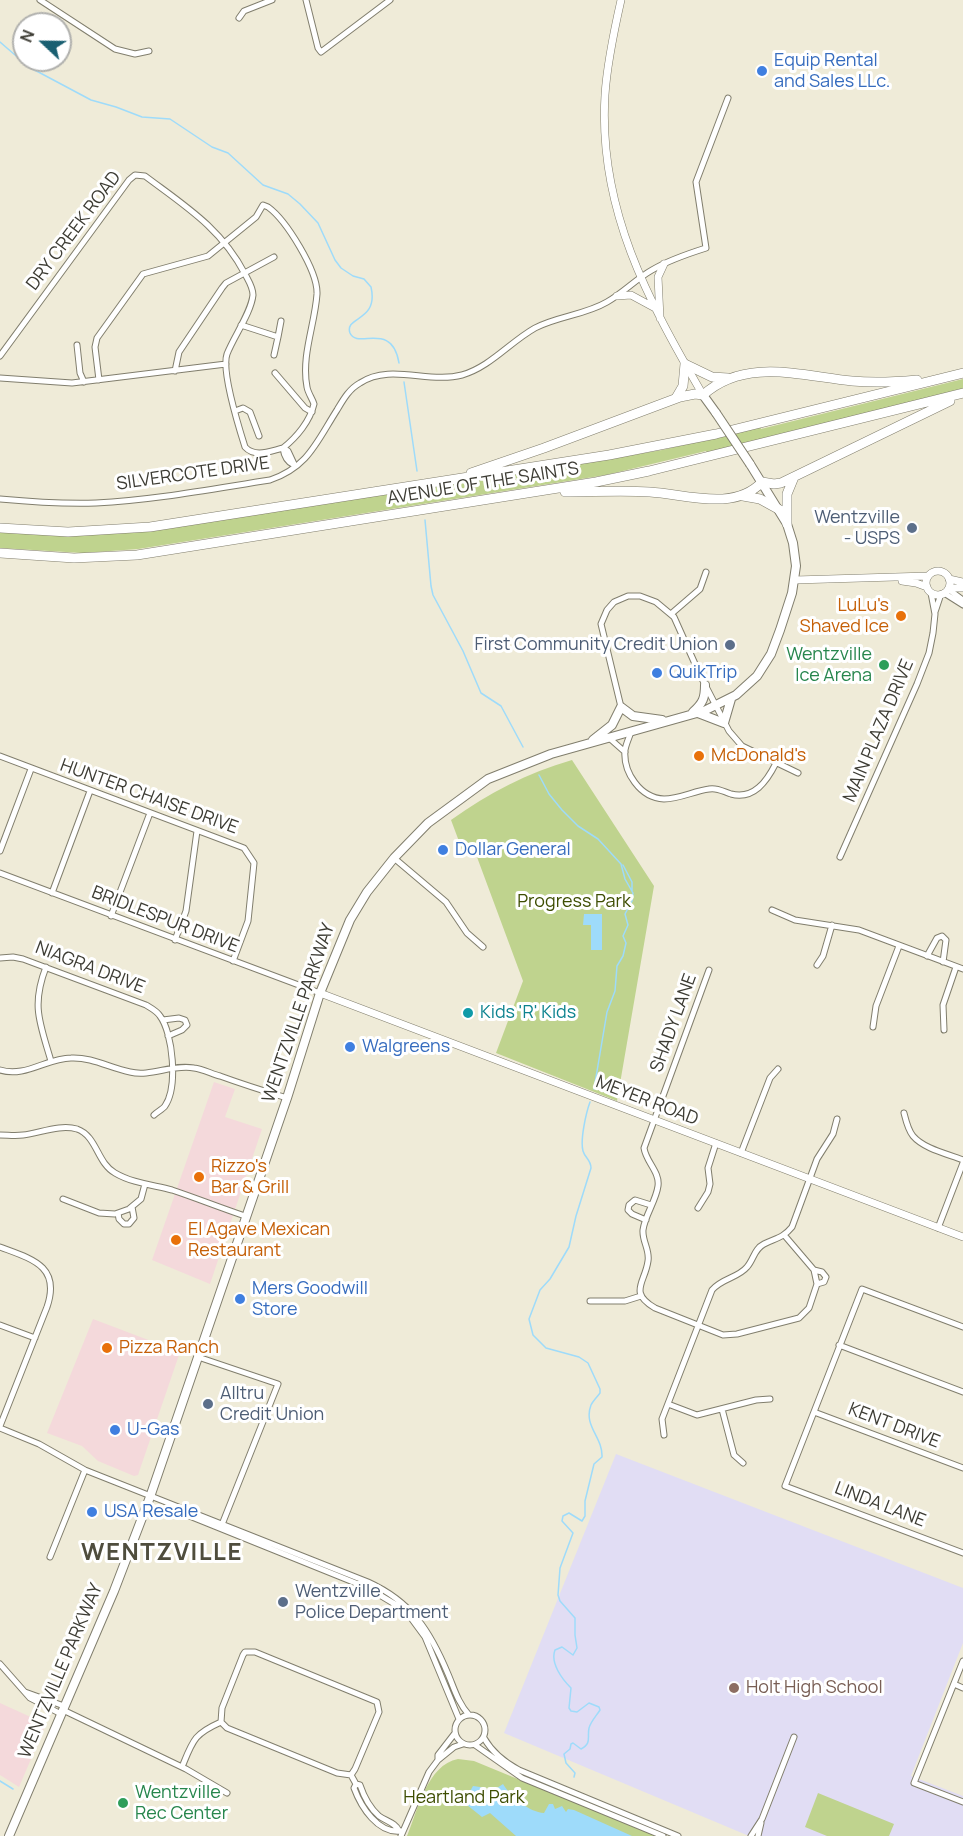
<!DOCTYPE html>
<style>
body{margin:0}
#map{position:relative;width:963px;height:1836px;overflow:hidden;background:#efebd8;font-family:Manrope,sans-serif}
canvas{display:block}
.north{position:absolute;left:12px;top:12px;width:60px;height:60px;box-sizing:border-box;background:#fff;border:2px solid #b1b1ae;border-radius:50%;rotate:292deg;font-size:16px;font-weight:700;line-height:24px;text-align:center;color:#3d3c34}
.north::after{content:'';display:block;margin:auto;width:21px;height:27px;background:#195f71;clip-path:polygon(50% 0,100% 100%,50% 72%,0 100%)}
</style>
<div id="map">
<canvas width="963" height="1836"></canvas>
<div class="north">N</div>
</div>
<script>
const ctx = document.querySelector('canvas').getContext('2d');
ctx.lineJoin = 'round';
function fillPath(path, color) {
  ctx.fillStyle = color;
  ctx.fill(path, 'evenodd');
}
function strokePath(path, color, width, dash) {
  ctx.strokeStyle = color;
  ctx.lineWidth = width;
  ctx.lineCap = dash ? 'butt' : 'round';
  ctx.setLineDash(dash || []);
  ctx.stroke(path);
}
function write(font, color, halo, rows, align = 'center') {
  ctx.font = font + ' Manrope,sans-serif';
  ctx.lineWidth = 6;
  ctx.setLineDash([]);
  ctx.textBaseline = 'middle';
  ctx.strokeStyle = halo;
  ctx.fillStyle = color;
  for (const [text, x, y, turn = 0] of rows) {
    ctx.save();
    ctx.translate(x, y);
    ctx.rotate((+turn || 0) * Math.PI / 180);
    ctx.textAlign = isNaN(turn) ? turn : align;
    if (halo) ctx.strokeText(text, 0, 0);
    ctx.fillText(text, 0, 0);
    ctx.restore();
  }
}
fillPath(new Path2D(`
 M214,1082l21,7 -10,28 37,12 -52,155 -58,-24z
 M93,1319l87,33 -42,123 -4,1 -36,-15 -16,-15 -35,-13z
 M0,1703l46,21 -27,63 -19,-12z`), '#f4d9db');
fillPath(new Path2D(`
 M616,1454l347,134v55l-52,133 52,20v40h-214l-245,-103z`), '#e1ddf4');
fillPath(new Path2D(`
 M963,379v11l-256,63 -1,-2 -100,24 -468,74 -55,4 -83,-5v-16l67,3 75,-4 436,-67 84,-14 99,-23v2z
 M572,760l82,126 -37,215 -121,-48 27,-72 -49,-132 -11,3 -12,-32c38,-27 76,-47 121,-60z
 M458,1759l16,2 182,75h-249c11,-26 20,-71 51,-77z
 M818,1793l76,31 -5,12h-62l-22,-9z`), '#bfd38e');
fillPath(new Path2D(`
 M584,914h18v36h-11v-25h-8z
 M503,1784c8,13 26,28 41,29l5,-9h4l2,5 7,-3 4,6 2,-3 6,1 58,26h-116l-26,-23 -8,4 -15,-12 1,-10 5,-9 7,1 11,5z`), '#9edbfa');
strokePath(new Path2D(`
 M0,42l29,25 62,33 25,7 26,10 28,2 42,28 16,6 35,32 25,9 12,10 18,19 17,37 6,8 12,8 11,3 7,8c8,35 -27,29 -21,46 7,17 42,-13 49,30
 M404,382l13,89
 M425,520l6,66 2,9 30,56 18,42 20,13 22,41
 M539,775l10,19 13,16 16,16 20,13 23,25 4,15 8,14 -1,8 -7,13 3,11 -5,11 3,7 -3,13 -6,10 -2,25 -8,21 -13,77
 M623,865l9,17v9
 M574,1777l1,-4 -9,-10 -2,-9 6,-5 1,-5 2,-1 8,6c11,-6 6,-11 8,-21 2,-7 8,-13 11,-18l-1,-3 -10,-4 -12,9 -6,-1 -2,-3 2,-20c-9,-9 -21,-25 -16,-38l7,-3 11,8 4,-7 -2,-13v-17l-15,-17 -2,-6 2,-27 13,-35 -11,-12 1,-5 6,-3 13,8 3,-5v-15l9,-37 8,-7c1,-20 -19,-31 -11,-52 2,-4 6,-8 9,-12v-4l-12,-26 -9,-6 -33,-9 -13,-13 -4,-16 11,-29 10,-11 19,-32 7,-31 15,-48c0,-8 -6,-10 -8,-17 -3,-11 3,-38 7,-49
 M0,1781l13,8`), '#9edbfa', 1.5);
const street = new Path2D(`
 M40,0l75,49 20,5 14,-3
 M306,0l12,48 3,4 69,-52
 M239,18l5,-7 28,-11
 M241,325l37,12 -4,18
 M278,337l3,-16
 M77,345l3,28 4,9
 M0,356l129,-176 6,-5 10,1c40,30 76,52 100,98 3,6 8,13 8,21 -2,18 -19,41 -26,59 -6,17 12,74 18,93 10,11 25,4 38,1 1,8 4,14 11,17
 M175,371l4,-19 43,-64 4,-5 48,-26
 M275,373l30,35 7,4
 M0,378l72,5 154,-19
 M99,380l-4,-33 2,-9 46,-64 65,-18 48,-39 7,-12 5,2c18,13 50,64 49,87 -2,30 -16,62 -10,93 1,6 5,11 7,17 -4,17 -17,33 -31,44l5,3 7,15
 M235,411l8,-3 7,4 9,24
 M0,499c32,3 64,5 96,4 59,-3 116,-14 174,-23 38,-13 46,-37 67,-70 6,-10 12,-21 23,-27 30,-20 69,1 102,-8 28,-8 48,-33 73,-47 23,-12 50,-13 72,-26 16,-9 29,-23 45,-32 17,-10 35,-16 54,-22l-10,-66 32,-84
 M948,589l15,11
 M944,593l19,12
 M935,612l6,-18
 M671,614l29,-25 6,-17
 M621,707l-20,-83 6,-14 7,-8 14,-6h12l16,6 18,15 26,58 29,56 13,15 56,27
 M631,732c-2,6 -5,12 -6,18 -2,22 15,48 39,49 15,0 30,-8 45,-10 8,-2 15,3 22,5 23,6 36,-13 45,-31
 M608,737l17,15
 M0,756l244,92 10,15 -6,58 -15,40
 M0,851l31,-82
 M840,857l77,-173 12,-31 4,-20 2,-19 -4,-21
 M394,858l52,44 21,31 16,14
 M0,873l320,120
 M52,893l38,-102
 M772,910l23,10 64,10 104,39
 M111,916l39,-103
 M175,940l11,-29 11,-80
 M927,956l10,-18 5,-2 4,4 -3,22
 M0,958l13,-1 10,2 123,46c5,3 11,6 14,11 13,17 18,71 5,90 -2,3 -8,6 -11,9
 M817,965l6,-9 9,-31
 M46,967c-15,39 -6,56 5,94
 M709,970l-65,178c2,14 16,24 14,38 -2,15 -13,29 -15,44 -1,11 7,20 5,31 -3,22 -20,31 7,47l68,27 14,-1 62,-16 10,-10 8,-24 -3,-14 -29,-34
 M163,1020l16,-2 6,2 2,5 -5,5 -14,6
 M873,1027l3,-21 23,-60
 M944,1030l-1,-25 13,-38
 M0,1070c25,8 47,-12 71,-12 21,-1 39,10 59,14 21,5 42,-8 64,-4 9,1 18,6 26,8 22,8 44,15 67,22
 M904,1113c2,8 4,17 9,23 11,13 35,18 50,24
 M0,1135c8,0 15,1 23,0 17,-2 37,-11 54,-6 20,7 20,34 38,44 17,10 38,12 57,17 24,8 49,18 73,26
 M741,1153l29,-75 8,-9
 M63,1199l36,14 16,1 14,-5 12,-10 4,-15
 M698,1208l10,-16 2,-8 -2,-16 8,-25
 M118,1213l1,6 5,5h5l5,-6 -2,-11
 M646,1220l-14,-6 -4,-4 1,-5 6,-5 16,5
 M938,1228l25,-65
 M0,1247c32,12 61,19 47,60l-47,119
 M814,1270l8,2 4,5 -2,5 -7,2
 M590,1301h35l16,-5
 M0,1325l35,13
 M963,1327l-101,-38 -77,197 178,67
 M839,1345l124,47
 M198,1357l80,27 -57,143
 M668,1404l29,11 59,-15 14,-1
 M722,1409l12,46 9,8
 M814,1412l149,56
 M0,1428l39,16 46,26 283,112c44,20 62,49 80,92 6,14 10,29 21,41
 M664,1435l-2,-16 50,-129c10,-12 26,-12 35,-23 7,-8 7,-18 17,-23 12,-6 19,-6 28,-17l25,-68 16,-25 4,-15
 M174,1507l8,6 186,75 30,18 13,12 14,19 34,82
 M50,1557l35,-87
 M245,1652h10l122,50 2,10 -24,57 -4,6 -14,-2 -110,-45 -6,-6 1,-14 21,-53z
 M963,1661l-49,122 49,19
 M0,1664l30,34 31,16
 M954,1684l9,4
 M25,1692l39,14
 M63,1710l123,59 41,24
 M455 1730a15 15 0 1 1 30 0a15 15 0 1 1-30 0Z
 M484,1738c8,14 20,24 35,32l159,66
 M475,1745l47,33 141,58
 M438,1760l16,-13 9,-3
 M182,1767c11,-27 12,-33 39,-45
 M351,1775l5,9 4,1c4,12 10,23 19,31 7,5 17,7 20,15
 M356,1784l-2,4c7,19 24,46 47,43
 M401,1836l28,-64 9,-12v-5l17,-22
 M751,1836l11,-17 32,-82
 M758,1836l3,-13`);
const secondary = new Path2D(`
 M621,0c-7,31 -14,63 -16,95 -7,114 43,205 98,300
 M617,296l14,-1 24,13
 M660,318l-2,-41 6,-13
 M926 583a12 12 0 1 1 24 0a12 12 0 1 1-24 0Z
 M949,579l14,3
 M795,580l133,-4
 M902,581l14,2 11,4
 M949,588h14
 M320,993l643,244`);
const primary = new Path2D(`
 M703,395l13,18
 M693,712c10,-9 12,-14 12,-27
 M698,713l26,10 7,-24
 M593,740l19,-15 9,-18 12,9 29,4
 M9,1836l105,-245 36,-94 137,-399 33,-105 30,-73 17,-28 27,-34 34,-35 60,-44 63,-25 153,-43 32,-16 21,-19 14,-22 9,-24 12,-37 4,-27 -3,-23 -6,-19 -37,-60`);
const highway = new Path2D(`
 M676,398l7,-12 2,-22 27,13 16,1
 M471,473l73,-25 136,-51 15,-3 8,1c42,-38 99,-19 149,-14 22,2 43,1 65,-1
 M565,492c28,0 57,-2 85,0 35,2 84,20 112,-10l12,2 7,-1 169,-82
 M743,496l17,3 20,11
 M787,524v-30l7,-17
 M0,528l68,4 82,-5 459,-72 107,-21 247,-61
 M0,553l74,5 63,-3 459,-73 53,-11 314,-78`);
strokePath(street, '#817e6d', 7);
strokePath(secondary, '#817e6d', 8);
strokePath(primary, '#817e6d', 10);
strokePath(highway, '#817e6d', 10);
strokePath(street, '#fff', 5);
strokePath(secondary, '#fff', 7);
strokePath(primary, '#fff', 8);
strokePath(highway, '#fff', 9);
const primaryBridge = new Path2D(`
 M716,413l34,51`);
strokePath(primaryBridge, '#817e6d', 10, []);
strokePath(primaryBridge, '#fff', 8);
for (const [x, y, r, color] of [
 [762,71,6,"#3f7fe0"],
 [912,528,6,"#5c6f8a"],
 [901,616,6,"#e8710a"],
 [730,645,6,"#5c6f8a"],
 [884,665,6,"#2e9e5b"],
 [657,673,6,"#3f7fe0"],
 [699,756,6,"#e8710a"],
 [443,850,6,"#3f7fe0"],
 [468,1013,6,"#0f9aa8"],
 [350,1047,6,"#3f7fe0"],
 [199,1177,6,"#e8710a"],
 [176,1240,6,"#e8710a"],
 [240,1299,6,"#3f7fe0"],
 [107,1348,6,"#e8710a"],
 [208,1404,6,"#5c6f8a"],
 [115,1430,6,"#3f7fe0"],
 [92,1512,6,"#3f7fe0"],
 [283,1602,6,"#5c6f8a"],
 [734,1688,6,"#8d6e63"],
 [123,1803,6,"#2e9e5b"]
]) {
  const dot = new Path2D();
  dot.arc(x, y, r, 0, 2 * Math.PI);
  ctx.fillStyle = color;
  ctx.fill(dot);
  strokePath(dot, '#fff', 2);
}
write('18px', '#366cbe', '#fff', [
 ["Equip Rental",774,61],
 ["and Sales LLc.",774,82],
 ["QuikTrip",669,673],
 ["Dollar General",455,850],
 ["Walgreens",362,1047],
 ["Mers Goodwill",252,1289],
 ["Store",252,1310],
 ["U-Gas",127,1430],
 ["USA Resale",104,1512]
], 'left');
write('18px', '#3d3c34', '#fff', [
 ["DRY CREEK ROAD",74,231,-53],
 ["SILVERCOTE DRIVE",193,474,-8],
 ["AVENUE OF THE SAINTS",483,484,-9],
 ["MAIN PLAZA DRIVE",879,731,-67],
 ["HUNTER CHAISE DRIVE",149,797,20],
 ["BRIDLESPUR DRIVE",165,920,21],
 ["NIAGRA DRIVE",90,968,21],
 ["WENTZVILLE PARKWAY",299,1013,-71],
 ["SHADY LANE",674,1023,-70],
 ["MEYER ROAD",647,1101,21],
 ["KENT DRIVE",894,1426,21],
 ["LINDA LANE",880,1505,21],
 ["WENTZVILLE PARKWAY",61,1671,-67]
]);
write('18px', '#4e5e75', '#fff', [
 ["Wentzville",900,518],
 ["- USPS",900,539],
 ["First Community Credit Union",718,645],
 ["Alltru",220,1394,"left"],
 ["Credit Union",220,1415,"left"],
 ["Wentzville",295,1592,"left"],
 ["Police Department",295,1613,"left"]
], 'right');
write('18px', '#c56008', '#fff', [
 ["LuLu's",889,606,"right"],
 ["Shaved Ice",889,627,"right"],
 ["McDonald's",711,756],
 ["Rizzo's",211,1167],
 ["Bar & Grill",211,1188],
 ["El Agave Mexican",188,1230],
 ["Restaurant",188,1251],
 ["Pizza Ranch",119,1348]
], 'left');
write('18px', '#27864d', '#fff', [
 ["Wentzville",872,655],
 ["Ice Arena",872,676],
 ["Wentzville",135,1793,"left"],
 ["Rec Center",135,1814,"left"]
], 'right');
write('18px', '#3e4e03', '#fff', [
 ["Progress Park",574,902],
 ["Heartland Park",464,1798]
]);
write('18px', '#0d838f', '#fff', [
 ["Kids 'R' Kids",480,1013]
], 'left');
write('18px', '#785e54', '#fff', [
 ["Holt High School",746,1688]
], 'left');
ctx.letterSpacing = '1.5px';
write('bold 24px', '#4f4d3d', '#fff', [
 ["WENTZVILLE",162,1553]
]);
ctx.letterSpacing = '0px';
</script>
